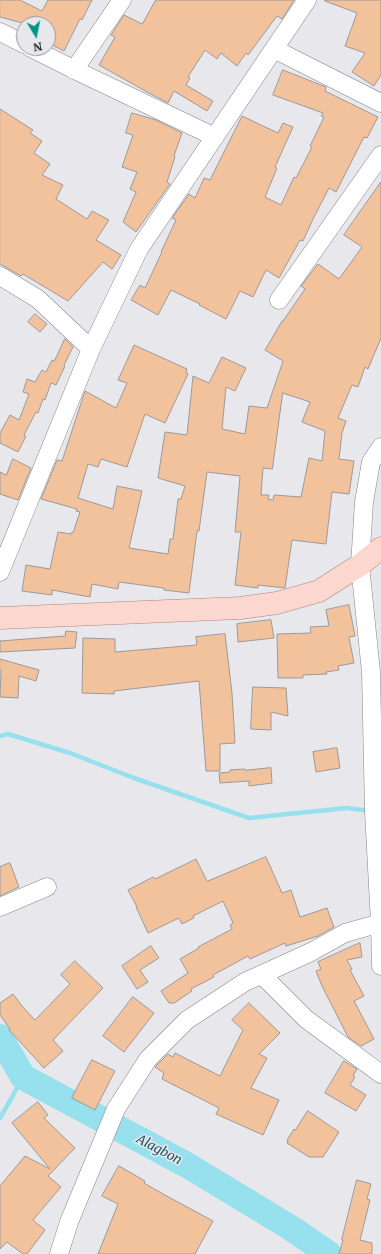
<!DOCTYPE html>
<style>
body{margin:0}
#map{position:relative;width:381px;height:1254px;overflow:hidden;background:#e8e8ec;font-family:Merriweather,serif}
canvas{display:block}
.north{position:absolute;left:16px;top:16px;width:40px;height:40px;box-sizing:border-box;background:#e8e8ec;border:1px solid #97979a;border-radius:50%;rotate:170deg;font-size:11px;font-weight:700;line-height:16px;text-align:center;color:#1d1d1e}
.north::after{content:'';display:block;margin:auto;width:14px;height:18px;background:#009584;clip-path:polygon(50% 0,100% 100%,50% 72%,0 100%)}
</style>
<div id="map">
<canvas width="381" height="1254"></canvas>
<div class="north">N</div>
</div>
<script>
const ctx = document.querySelector('canvas').getContext('2d');
ctx.lineJoin = 'round';
function strokePath(path, color, width, dash) {
  ctx.strokeStyle = color;
  ctx.lineWidth = width;
  ctx.lineCap = dash ? 'butt' : 'round';
  ctx.setLineDash(dash || []);
  ctx.stroke(path);
}
function fillPath(path, color) {
  ctx.fillStyle = color;
  ctx.fill(path, 'evenodd');
}
function write(font, color, halo, rows, align = 'center') {
  ctx.font = font + ' Merriweather,serif';
  ctx.lineWidth = 3;
  ctx.setLineDash([]);
  ctx.textBaseline = 'middle';
  ctx.strokeStyle = halo;
  ctx.fillStyle = color;
  for (const [text, x, y, turn = 0] of rows) {
    ctx.save();
    ctx.translate(x, y);
    ctx.rotate((+turn || 0) * Math.PI / 180);
    ctx.textAlign = isNaN(turn) ? turn : align;
    if (halo) ctx.strokeText(text, 0, 0);
    ctx.fillText(text, 0, 0);
    ctx.restore();
  }
}
strokePath(new Path2D(`
 M0,736l8,-2 62,19 64,25 115,40 98,-10 22,3
 M0,1118l11,-19 12,-22`), '#97e0ed', 4.5);
strokePath(new Path2D(`
 M0,1037l23,40 164,88 104,63 38,26`), '#97e0ed', 26);
const building = new Path2D(`
 M0,0h20l22,11 6,-11h44l-10,20 -2,-1 -16,32 -16,-8v-19h-22l-26,-7z
 M156,0h138l-12,19 -5,-3 -29,39 -2,-2 -9,13 -16,-13 -4,6 -12,-9 -17,27 2,1 -4,7 27,16 -6,10 -33,-20 -6,12 -21,-11 -48,-27 16,-28 -4,-2 13,-20 18,9z
 M325,0h56v75l-7,11 -22,-14 13,-19 -20,-7 12,-33 -32,-12z
 M283,70l43,17 -1,4 53,26 -11,21 -3,-1 -28,55 -7,-4 -16,31 -10,22 -3,-1 -21,38 -13,-8 -13,27 -13,-6 -14,28 -27,-14 1,-1 -29,-14 -13,25 -27,-15 9,-15 5,3 17,-36h-1l15,-32 -4,-2 17,-24 6,4 9,-20 6,2 32,-64 36,17 5,-10 10,4 -18,40 2,1 -12,29 16,8 13,-28 2,1 16,-31 -2,-1 14,-29 -3,-1 2,-3 -50,-18z
 M0,109l33,21 -3,3 12,8 -8,12 16,11 -8,11 21,10 -7,14 31,20 5,-8 17,9 -13,20 25,15 -9,14 -9,-7 -35,39 -45,-27 -2,2 -21,-12z
 M132,113l24,7 26,13 -8,23 1,1 -8,25 3,2 -34,48 -13,-10 13,-30 -6,-3 7,-17 -15,-5 11,-32 -7,-2z
 M381,182v156l-13,31 -3,-2 -7,20 -6,-2 -14,33 8,3 -4,12 -3,26 15,2 -5,33 -17,-2 -6,52 -34,-4 -7,48 -27,-3v3l-23,-3 6,-53h-6l5,-56 -33,-4 -8,59h-2l-8,62 -25,-3v-2l-45,-6 -1,7 -26,-5 -2,13 -38,-7v5l-30,-4 4,-26 24,4 8,-37 13,2 1,-2 1,1 7,-21 -4,-1 1,-2 -36,-10 16,-39 5,1 23,-70 31,17 11,-25 -9,-3 16,-35 53,24 -1,4 2,1 -23,49 -20,-9 -18,53 -26,-8 -3,8 -10,-3 -10,34 35,11 4,-23 25,5 -13,57 39,6 2,-15h3l5,-40h3l4,-13 -27,-8 7,-46 22,3 6,-59 16,7 13,-26 24,11 -11,23 -9,-4 -4,42 23,5 4,-28 18,2 16,-47 -18,-11 17,-29h1l22,-32 -4,-3 17,-22 21,15 23,-32 -18,-12zM283,393l27,9 -8,20 23,9 -3,30 -13,-3 -8,39 -27,-2 -1,5 -5,-1 1,-4h-8l2,-27 9,1z
 M35,314l12,10 -7,8 -12,-10z
 M65,339l8,8 -9,18 1,1 -9,19 -5,-2 -6,17 -2,-1 -5,14 -2,-1 -12,23 2,1 -8,16 -18,-9v-10l10,-18 9,5 10,-26 -6,-2 4,-13 8,3 7,-12 4,2 6,-12 2,1z
 M13,459l18,9 -13,32 -18,-6v-22l6,3z
 M349,605l6,31 -6,1 5,26 -16,3 1,4 -13,2 1,2 -24,1v3h-25l-1,-44 34,-1 -1,-6 19,-1 -3,-16z
 M271,620l3,18 -36,4 -1,-18z
 M66,631l11,1 -2,16 -75,4v-11l65,-5z
 M225,634l7,59 3,50 -15,1v27h-14l-7,-90 -85,10v3l-32,-1 1,-55 32,1v13l82,-7 -1,-8z
 M0,659l39,11 -3,11 -17,-5 -1,22 -18,-1 1,-26 -1,-1z
 M253,687l33,1 2,28 -17,-4v18l-20,-1z
 M337,748l3,20 -24,4 -3,-20z
 M271,768l1,15 -23,3v-5l-29,2 -1,-10 11,-1v-2l15,-1v1z
 M266,857l16,36 9,-3 9,27 27,-9 7,19 -16,9 -32,10 -1,-3 -35,16 -2,-3 -35,19 1,2 -23,12 1,2 -18,12h-5l-8,-12 27,-18 -8,-14 19,-11 -1,-1 34,-18 -2,-4 3,-2 -10,-22 -30,15 1,2 -12,6 -3,-6 -31,15 -12,-26h1l-9,-17 25,-13 2,2 41,-20 11,22z
 M10,863l9,24 -19,9v-29z
 M360,943l2,14 -15,3 5,9 -2,1 14,26 -10,5 20,38 -13,7 -13,-9 -26,-51 -6,-15 5,-2 -3,-7z
 M151,946l8,12 -19,12 8,12 -11,7 -15,-23z
 M75,961l28,27 -50,52 10,11 -19,17 -35,-38 1,-1 -10,-14v-12l13,-9 9,12 13,14 35,-36 -9,-9z
 M133,997l21,16 -30,39 -21,-16z
 M249,1003l31,30 -21,21 8,4 -16,30 28,12 -16,35 -47,-21 3,-6 -57,-29 2,-6 -9,-6 13,-13 5,3 2,-4 45,23 23,-46 -11,-10z
 M92,1060l23,11 -20,39 -23,-12z
 M344,1061l13,8 -4,7 2,1 -5,8 16,10 -10,16 -31,-18z
 M38,1102l10,13 -4,3 31,30 -27,28 13,11 -28,33 12,10 -18,24h-4l-16,-12 -7,7v-63l25,-30 25,13 -38,-46z
 M308,1111l31,21 -16,25h-14l-22,-14 1,-3h-1l7,-11 1,1z
 M119,1166l26,15 -1,2 19,11 50,27 -18,33h-97l20,-50 -16,-8z
 M357,1180l14,4 -4,15 3,1 -10,40 12,3v11h-33l4,-14h-1z`);
fillPath(building, '#f2c29d');
strokePath(building, '#9d9997', 1);
const minor = new Path2D(`
 M0,32l24,12
 M31,48l48,24 136,65
 M274,49l107,54
 M74,70l48,-70
 M0,276l38,23 53,50
 M279,300l102,-145
 M381,447l-10,15 -7,40 -4,63 11,107 3,140 6,111 1,43
 M0,572l91,-223 48,-100 168,-249
 M0,907l47,-20
 M262,975l44,44 75,55
 M59,1254l10,-32 47,-113 32,-50 39,-39 58,-38 66,-30 34,-19 36,-10`);
const major = new Path2D(`
 M0,618l240,-10 37,-5 42,-12 41,-26 21,-17`);
strokePath(minor, '#86868a', 19);
strokePath(major, '#ab857c', 23);
strokePath(minor, '#fff', 18);
strokePath(major, '#fbd7cf', 22);
write('italic 13px', '#1c5963', '#e8e8ec', [
 ["Alagbon",159,1150,28]
]);
</script>
